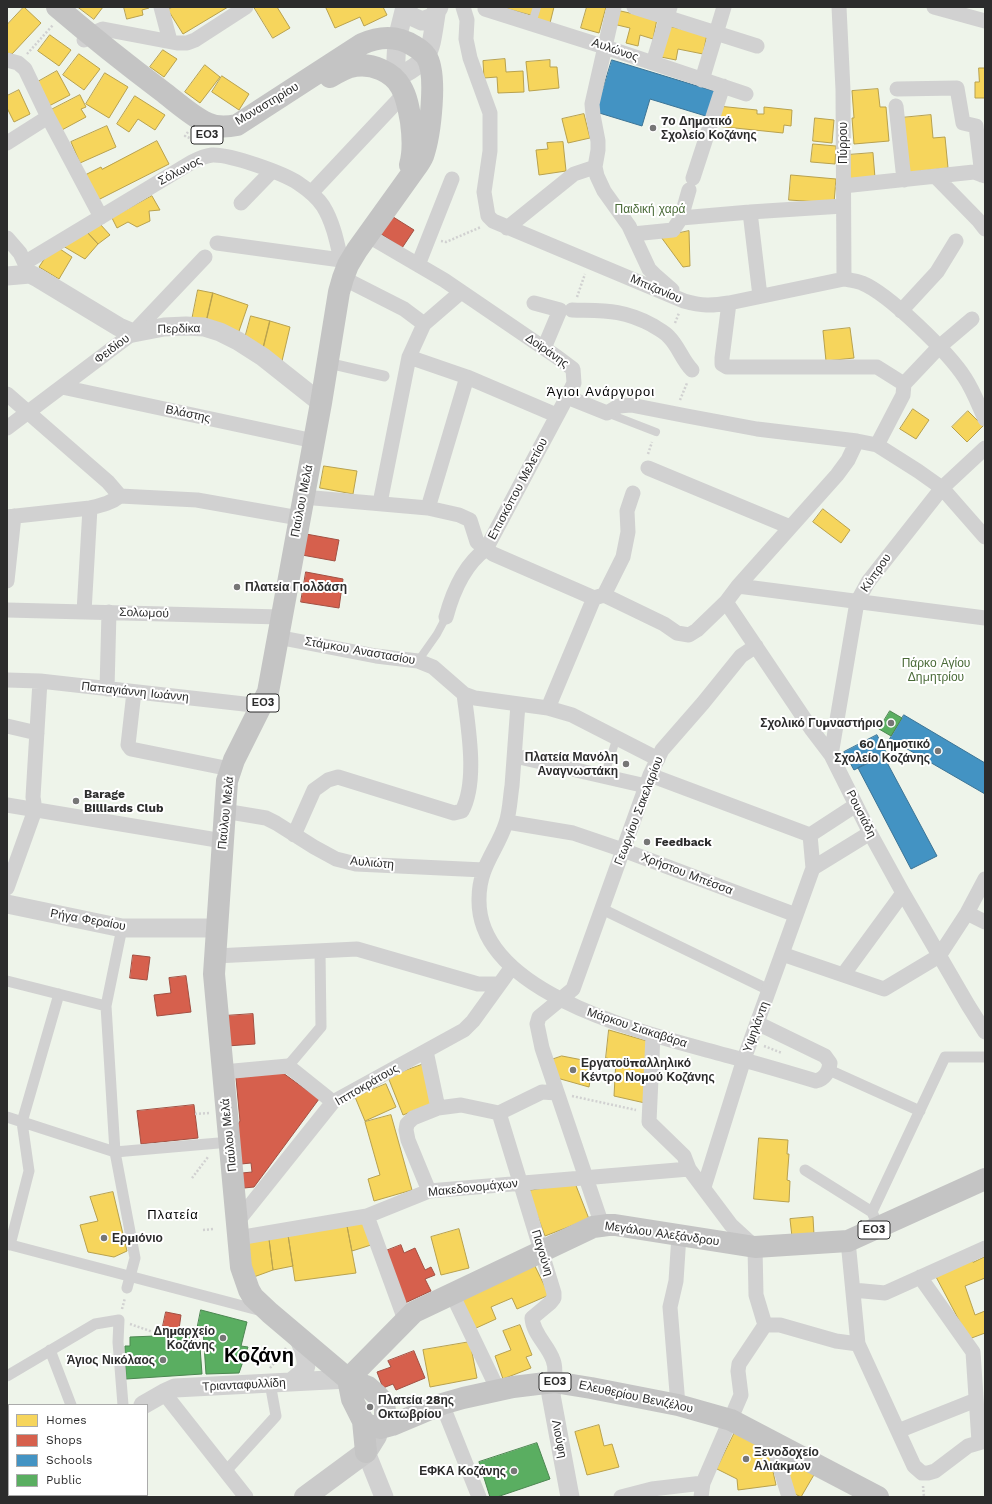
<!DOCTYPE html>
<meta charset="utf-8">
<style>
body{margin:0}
#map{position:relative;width:992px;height:1504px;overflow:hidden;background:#fff;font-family:"Work Sans",sans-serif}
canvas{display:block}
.frame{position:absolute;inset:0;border:8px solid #2c2c2c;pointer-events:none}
.legend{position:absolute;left:8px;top:1404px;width:140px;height:92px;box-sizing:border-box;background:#fff;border:1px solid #ababab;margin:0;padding:5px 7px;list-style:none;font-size:12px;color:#2c2c2c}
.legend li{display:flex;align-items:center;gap:8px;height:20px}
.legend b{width:20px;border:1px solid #ababab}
</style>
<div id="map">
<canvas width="992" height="1504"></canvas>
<div class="frame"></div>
<ul class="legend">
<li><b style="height:11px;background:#f6d55c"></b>Homes</li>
<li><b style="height:11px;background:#d6604d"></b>Shops</li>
<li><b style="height:11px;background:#4393c3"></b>Schools</li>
<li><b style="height:11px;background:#5aae61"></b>Public</li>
</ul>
</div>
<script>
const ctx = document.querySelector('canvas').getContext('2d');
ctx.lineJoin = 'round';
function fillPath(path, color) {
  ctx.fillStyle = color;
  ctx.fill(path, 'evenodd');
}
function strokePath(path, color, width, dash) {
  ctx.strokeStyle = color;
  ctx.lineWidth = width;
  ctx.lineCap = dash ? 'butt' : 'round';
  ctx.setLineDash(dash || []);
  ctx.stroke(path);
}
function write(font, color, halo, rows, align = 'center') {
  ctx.font = font + ' "Work Sans",sans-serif';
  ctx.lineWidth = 4;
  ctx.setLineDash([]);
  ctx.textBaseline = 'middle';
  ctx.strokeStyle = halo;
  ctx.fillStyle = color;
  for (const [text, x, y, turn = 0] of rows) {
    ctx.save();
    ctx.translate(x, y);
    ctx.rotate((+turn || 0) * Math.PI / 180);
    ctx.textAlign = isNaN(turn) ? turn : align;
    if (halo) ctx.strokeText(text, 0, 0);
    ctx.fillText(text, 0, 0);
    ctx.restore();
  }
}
fillPath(new Path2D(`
 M7,7h978v1490h-978zM9,1405h138v90h-138z`), '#eef4ea');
const homes = new Path2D(`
 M24,7l17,16 -29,31 -5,-1v-28z
 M78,7h25l-9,12z
 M124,7h25v1l-7,2 1,5 -16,4z
 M173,7h55l-45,27 -15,-24z
 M254,7h23l13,21 -17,10z
 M328,7h55l4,8 -23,11 -4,-9 -25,11 -9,-20z
 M501,7h33l-2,8z
 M539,7h15l-4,16 -14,-3z
 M587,7h19l-7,26 -18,-5z
 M616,10l41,9 -4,20 -13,-4 -2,11 -12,-3 4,-15 -17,-4z
 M667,26l40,8 -4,20 -25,-5 -2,11 -15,-3z
 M50,35l21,15 -12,16 -21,-15z
 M163,50l14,9 -13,18 -14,-10z
 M79,54l21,15 -16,21 -21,-15z
 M505,59l1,13 17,-1 1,21 -26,1 -1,-16 -13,1 -1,-17z
 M550,60v7h7l2,21 -30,3 -3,-29z
 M205,65l15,12 -20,26 -15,-11z
 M979,68h6v30h-10v-16h4z
 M57,71l13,24 -23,12 -13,-23z
 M105,73l23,14 -19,31 -23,-14z
 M222,76l27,18 -10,16 -27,-18z
 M878,89l2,18h6l3,34 -35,3 -2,-26h2l-2,-27z
 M19,90l11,24 -16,8 -7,-14v-12z
 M80,95l6,12 -5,2 5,8 -26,14 -11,-20z
 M135,96l30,19 -10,15 -17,-11 -9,13 -12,-8z
 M718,106l39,4v4h7v-7l28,3 -1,16 -7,-1 -1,8 -67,-7z
 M584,114l6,24 -22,5 -6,-24z
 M931,115l2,23 12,-1 3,31 -42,5 -6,-55z
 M815,118l19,2 -2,23 -19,-2z
 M107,126l9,21 -36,16 -9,-21z
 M157,141l12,23 -73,37 -13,-25 18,-9 1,2z
 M563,142l3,29 -27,4 -3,-25 12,-1 -1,-6z
 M813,144l23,2 -1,18 -24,-2z
 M873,153l2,25 -26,2 -2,-25z
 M791,175l45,4 -2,24 -45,-3z
 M152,196l8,14 -11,1 1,10 -13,6 -9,-5 -11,6 -5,-10z
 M100,224l10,11 -12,9 -11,-12z
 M689,231l1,35 -7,1 -22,-30z
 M87,232l11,12 -13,15 -22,-13z
 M60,249l12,8 -13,22 -20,-12 6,-9z
 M198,290l15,3 -7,30 -14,-3z
 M213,293l35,12 -10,29 -32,-11z
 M251,316l19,5 -7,28 -18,-11z
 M270,321l20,6 -8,34 -19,-12z
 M850,328l4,30 -28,3 -3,-30z
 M913,409l16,11 -13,19 -16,-10z
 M968,411l15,15 -16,16 -15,-15z
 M324,466l33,5 -4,23 -33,-6z
 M823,509l27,21 -9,13 -28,-21z
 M609,1030l38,11 -2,62 -31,-7 2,-36 -10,-2z
 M562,1056l31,6 -4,25 -32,-9 -6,-18z
 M424,1064l9,39 -30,12 -15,-38z
 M386,1084l10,23 -31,14 -10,-24z
 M391,1115l21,75 -38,11 -6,-22 12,-4 -15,-53z
 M759,1138l29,2 -1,14h2l-2,26 3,1 -1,21 -35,-3z
 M575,1183l14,36 -44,17 -17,-45z
 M113,1192l14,59 -13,6 -26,-5 -8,-27 18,-4 -8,-24z
 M813,1217l1,18 -22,2 -2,-18z
 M364,1223l7,22 -19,6 -5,-25z
 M347,1226l9,47 -61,8 -7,-46z
 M459,1229l10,39 -28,7 -10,-38z
 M288,1235l5,31 -20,4 -4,-31z
 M269,1239l4,31 -22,8 -4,-36z
 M985,1257v21l-20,8 10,29 10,-4v22l-16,6 -34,-64 37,-15 1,2z
 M533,1262l16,33 -32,14 -5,-11 -21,9 5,12 -22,10 -15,-33z
 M520,1325l12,30 -6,2 5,11 -28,11 -8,-23 16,-6 -8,-19z
 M470,1342l7,36 -47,9 -7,-37z
 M599,1425l5,21 8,-2 7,23 -32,8 -12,-43z
 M735,1432l33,17 8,36 -38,5 -1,-11 -20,-10z
 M790,1459l25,14 -14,24 -8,-4 -9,-23z`);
fillPath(homes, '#f6d55c');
strokePath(homes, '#b9a24e', 1);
const shops = new Path2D(`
 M390,215l24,15 -12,18 -24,-16z
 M306,534l33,6 -4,21 -33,-6z
 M306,572l37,7 -4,29 -38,-6z
 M133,955l17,2 -3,23 -17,-2z
 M186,976l5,36 -34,4 -3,-21 17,-2 -2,-15z
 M253,1014l2,30 -28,2 -3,-30z
 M283,1073l36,26 -65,88 -10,1 -2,-15 10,-1 -1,-9 -10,1 -4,-38 3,-5 -4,-43z
 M194,1105l4,33 -57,6 -4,-33z
 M401,1245l3,8 11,-5 10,22 6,-3 4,8 -10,4 6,12 -26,12 -22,-51z
 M166,1312l15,3 -2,14 -16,-3z
 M414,1351l11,27 -29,12 -3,-6 -10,4 -6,-16 14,-5 -3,-6z`);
fillPath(shops, '#d6604d');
strokePath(shops, '#a35043', 1);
const schools = new Path2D(`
 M612,60l105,32 -8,25 -59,-18 -8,27 -46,-14z
 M904,715l81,48v31l-95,-55z
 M877,735l10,19 -33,16 -10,-18z
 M883,755l54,101 -26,13 -53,-101z`);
fillPath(schools, '#4393c3');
strokePath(schools, '#3c7496', 1);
const public = new Path2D(`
 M890,711l12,7 -11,18 -12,-7z
 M201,1310l46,12 -6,24 7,1 -9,26 -33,1 -3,-44h-6z
 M155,1330h12v5l32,-2 3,41 -76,5 -1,-33h5v-9l26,-1z
 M537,1443l13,36 -53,18h-7l-11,-35z`);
fillPath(public, '#5aae61');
strokePath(public, '#4c8751', 1);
strokePath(new Path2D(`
 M27,54l26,-29
 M188,132l-3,4 16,7
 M441,241l5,1 35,-15
 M577,297l8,-23
 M675,323l4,-10
 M680,400l7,-17
 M648,454l4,-12
 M764,1046l18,7
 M572,1096l64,14
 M195,1114l15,-1
 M192,1178l16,-21
 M203,1230l11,-1
 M122,1309l3,-11
 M130,1324l23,8
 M270,1368l16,-20
 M923,1486l1,11`), '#d1d1d1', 2.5, [2, 2]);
strokePath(new Path2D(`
 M532,23l5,-16
 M607,413l49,19
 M418,661l19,-27 9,-17
 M604,777l13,-40`), '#d1d1d1', 8);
strokePath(new Path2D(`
 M328,363l56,13
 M602,909l167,81
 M122,928l-16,78 9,146 20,106 -8,30
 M7,981l99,25
 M288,1066l33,-39 -1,-76
 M829,1070l91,41
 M7,1117l108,35 115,-10
 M805,1170l67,42
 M879,1228l-7,-16 73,-155h40
 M7,1244l255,67
 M10,1245l19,-74 -7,-49 37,-128
 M50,1350l21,55
 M7,1376l88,-52 24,-4 -1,22 5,63
 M226,1471l50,-55 -6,-33`), '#d1d1d1', 11);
strokePath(new Path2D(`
 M161,7l9,34
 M463,7l4,13 -1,19 4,19 20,55v38l-6,41 4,24 5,5 191,80c18,5 27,5 45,2l115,-24c5,1 12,2 18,4 27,11 87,70 103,95 8,12 14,28 20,41
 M486,7l-1,2 120,38 141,47
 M614,7l-22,97 1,11 5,26v9l-3,17 2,9 7,15 25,35 20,43 7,7 16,14
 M634,7l123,39
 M839,7l4,83 1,189
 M934,7l51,14
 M84,40l5,-5 14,-6 74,14h10l8,-3 51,-33
 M7,60l11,3 7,6 23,48 53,100
 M653,63l17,-56
 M702,80l22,-73
 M897,89l60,-1 6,35 13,3 6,49
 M896,106l8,74
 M7,143l41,-26
 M936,177l42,43 7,9
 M693,178l30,-92
 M843,186l131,-14 11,4
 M311,193l93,-99
 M241,203l31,-32
 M750,212l10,84
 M681,218l8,-28
 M507,228l67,-54 21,-7
 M633,234l40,-4 8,-12 69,-6 93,-6
 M367,235l77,45 113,77 16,12 1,14 -7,14 -81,152c-22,16 -33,42 -40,68
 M7,238l13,15 9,19
 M217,243l124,17
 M26,262l166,-100c6,-3 13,-6 20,-7 18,-1 71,18 86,28 9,6 19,14 25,23 10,16 14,36 18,54l7,5
 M418,265l34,-86
 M343,278l61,31 20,15
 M534,303l26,7 -16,38
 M729,303l-7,55v6l5,3h150l27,17 -1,11 -26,50
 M572,310c32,1 50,-1 80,15 6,4 13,7 17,12 10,10 13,23 23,33
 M901,311l36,-39 19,-31
 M409,357l58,20 89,38
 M904,384l35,-37 33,-28
 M62,387l252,54
 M7,394l101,88 12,14
 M567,397l40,16 12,-7 12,-1 56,11 70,13 100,12 20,4 41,26 24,17 43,49
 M7,428l126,-95 72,-76
 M648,468l142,59
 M120,496l77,4 102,18
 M303,497l125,11 31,7 11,5 7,22 16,12 101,44 10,-3 60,29 13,9 12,2 8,-5 29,-28 12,-16 99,-111 11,-15 9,-19
 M380,503l29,-146 15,-33 37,-32
 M428,508l39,-131
 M7,517l83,-9c12,-3 21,-5 30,-12
 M7,581l7,-65
 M738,586l247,32
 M604,595l19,-38 5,-25 -1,-21 6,-18
 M726,602l86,128 19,25 39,78 33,60 65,112 17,27
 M7,610l274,7
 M84,612l6,-104
 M277,637l99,19 42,5 15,6 31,27 11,4 73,10 24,7 86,44
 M7,680l33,1 222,25
 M107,689l2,-77
 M134,692l-6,53 3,4 99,20
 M518,704c-2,28 -4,55 -6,82 -2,12 -2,25 -6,37 -9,28 -27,43 -27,76 -2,97 174,136 246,156 31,8 61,17 91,26 9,-2 13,-10 14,-18l-5,-7 -68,-33
 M548,708l46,-110
 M7,726l30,7
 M831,755l26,-153 11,-20 74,-94 43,-40
 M515,756l131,30
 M650,775l160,60
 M7,805l216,36
 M224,811l42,7 10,5 38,24 22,12 20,5 128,6
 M507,822l66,11 50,17 173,65
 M294,835l20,-45 14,-10 10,-3 116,36 8,-2c16,-30 6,-84 2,-117
 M813,868l57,-35
 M7,888l28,-78 -2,-13 7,-116
 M967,913l18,9
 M782,954l102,35 55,-33 28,-43 18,-34
 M215,956l142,-7 121,35h21
 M843,975l60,-82
 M653,1035l-4,87 35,34 5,13 42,56 24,22 1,48 9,30 -26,39 -1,7 3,24 -38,88 -2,14
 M426,1051l12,57
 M223,1072l65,-6 45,36
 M499,1113l55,180v5l-4,5 -18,15c1,16 16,27 21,42 3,7 2,15 1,22
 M704,1187l40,-128 69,-191 -3,-33 46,-30
 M429,1191l-21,-51 -2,-10 1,-6 6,-6 25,-10 23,-3 38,8 43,-21 15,1
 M367,1216l38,104
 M237,1222l96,-120 131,-72 9,-9 39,-54
 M602,1225l-60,-177 -5,-24 2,-7 34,-28 77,-214 12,-25 41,-47 38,-47 15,-10
 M238,1238l129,-22 62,-25 260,-22
 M848,1241l10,103 56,122 8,7h6l7,-2 33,-25 17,-5
 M920,1277l53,75 6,90
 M853,1290l32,3 100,-45
 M452,1294l46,96
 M765,1325h15l56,16 22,3
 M164,1393l82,104
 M442,1404l37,93
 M678,1405l-8,-98 6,-26 3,-46
 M898,1431l78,-31
 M772,1441l17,56
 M621,1497l31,-8 51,-6`), '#d1d1d1', 15);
strokePath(new Path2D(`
 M405,7l-8,32 -2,39c37,-17 35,-26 41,-64
 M406,7l5,9 11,5 11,-4 6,-10
 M7,276l23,-2 8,4 81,49 14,6 31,-6 22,-1 18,1 16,5 18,9 25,16 58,46
 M7,904l115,24h95
 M291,1382c4,-3 11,-8 14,-13 4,-10 -4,-25 -8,-34
 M554,1382l-3,13 19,102
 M143,1405l21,-12 11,-5 173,-9
 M366,1452l18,45
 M13,1497l5,-2
 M71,1497l1,-2`), '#d1d1d1', 19);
strokePath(new Path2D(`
 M305,1497l61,-45 10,-16`), '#cacaca', 22);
strokePath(new Path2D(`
 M57,7c34,29 69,57 105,84 12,9 32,27 45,32 10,5 20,4 30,2l125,-81c18,-8 35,-9 52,2 5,3 9,6 12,10 12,17 4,80 -3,100 -2,5 -5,9 -8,13l-58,81 -9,15 -5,13 -4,14 -18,111 -53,289 -34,68 -7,21 -13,193 27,293 8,23 4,7 17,16 78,66 20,8 9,8 7,8 1,8v10l-4,7
 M330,77c8,-5 16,-10 25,-11 17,-3 38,6 46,21 6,10 8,23 10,35 2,15 3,29 -1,43
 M348,1379l66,-67 179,-85 15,-2h7l140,22 93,-6 137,-62
 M348,1379l4,20 11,22 5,4 13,3 11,-3 50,-21 21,-6 50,-11 41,-5 37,6 87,17 53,15 147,77
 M363,1421l3,31`), '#c4c4c4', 22);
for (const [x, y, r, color] of [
 [653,128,4,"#767676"],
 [237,587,4,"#767676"],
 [891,723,4,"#767676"],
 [938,751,4,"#767676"],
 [626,764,4,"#767676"],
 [76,801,4,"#767676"],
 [647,842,4,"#767676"],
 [573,1070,4,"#767676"],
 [104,1238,4,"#767676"],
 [223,1338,4,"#767676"],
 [163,1360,4,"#767676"],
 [370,1407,4,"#767676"],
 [746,1459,4,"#767676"],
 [514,1471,4,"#767676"]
]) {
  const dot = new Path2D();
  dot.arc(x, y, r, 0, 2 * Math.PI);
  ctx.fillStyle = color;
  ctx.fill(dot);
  strokePath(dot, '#fff', 1.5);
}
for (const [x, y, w] of [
 [207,135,32],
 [263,703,32],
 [874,1230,32],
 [555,1382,32]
]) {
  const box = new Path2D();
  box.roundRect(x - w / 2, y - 9, w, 18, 3);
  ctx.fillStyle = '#fff';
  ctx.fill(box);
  strokePath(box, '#2c2c2c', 1);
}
write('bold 11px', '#2c2c2c', null, [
 ["ΕΟ3",207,135],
 ["ΕΟ3",263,703],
 ["ΕΟ3",874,1230],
 ["ΕΟ3",555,1382]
]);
write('12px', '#2c2c2c', '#fff', [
 ["Αυλώνος",615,50,19],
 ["Μοναστηρίου",267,104,-31],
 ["Πύρρου",843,143,-90],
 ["Σόλωνος",180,171,-28],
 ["Μπιζανίου",656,289,23],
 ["Περδίκα",179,329,-1],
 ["Φειδίου",112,349,-37],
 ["Δοϊράνης",547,351,35],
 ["Βλάστης",188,414,12],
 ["Επισκόπου Μελετίου",518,489,-62],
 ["Παύλου Μελά",302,501,-79],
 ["Κύπρου",876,573,-55],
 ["Σολωμού",144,613,2],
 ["Στάμκου Αναστασίου",360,651,10],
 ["Παπαγιάννη Ιωάννη",135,692,6],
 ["Γεωργίου Σακελαρίου",639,811,-69],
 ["Παύλου Μελά",226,813,-84],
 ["Ρουσιάδη",861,814,63],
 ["Αυλιώτη",372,863,5],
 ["Χρήστου Μπέσσα",687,874,21],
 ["Ρήγα Φεραίου",88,920,10],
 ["Υψηλάντη",756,1027,-70],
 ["Μάρκου Σιακαβάρα",637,1028,18],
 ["Ιπποκράτους",367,1085,-30],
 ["Παύλου Μελά",229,1135,-96],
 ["Μακεδονομάχων",473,1188,-6],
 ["Μεγάλου Αλεξάνδρου",662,1234,8],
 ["Παγούνη",542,1253,73],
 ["Τριανταφυλλίδη",244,1385,-3],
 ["Ελευθερίου Βενιζέλου",636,1397,12],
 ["Λιούφη",559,1439,79]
]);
write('bold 12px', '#2c2c2c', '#fff', [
 ["7ο Δημοτικό",661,121],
 ["Σχολείο Κοζάνης",661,135],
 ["Πλατεία Γιολδάση",245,587],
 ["Σχολικό Γυμναστήριο",883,723,"right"],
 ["6ο Δημοτικό",930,744,"right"],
 ["Σχολείο Κοζάνης",930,758,"right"],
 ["Πλατεία Μανόλη",618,757,"right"],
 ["Αναγνωστάκη",618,771,"right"],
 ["Barage",84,794],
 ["Billiards Club",84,808],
 ["Feedback",655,842],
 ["Εργατοϋπαλληλικό",581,1063],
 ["Κέντρο Νομού Κοζάνης",581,1077],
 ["Ερμιόνιο",112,1238],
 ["Δημαρχείο",215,1331,"right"],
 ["Κοζάνης",215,1345,"right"],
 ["Άγιος Νικόλαος",155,1360,"right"],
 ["Πλατεία 28ης",378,1400],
 ["Οκτωβρίου",378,1414],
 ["Ξενοδοχείο",754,1452],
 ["Αλιάκμων",754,1466],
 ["ΕΦΚΑ Κοζάνης",506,1471,"right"]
], 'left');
write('12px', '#496a37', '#fff', [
 ["Παιδική χαρά",650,209],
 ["Πάρκο Αγίου",936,663],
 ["Δημητρίου",936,677]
]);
ctx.letterSpacing = '1px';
write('13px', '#000', '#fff', [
 ["Άγιοι Ανάργυροι",601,392],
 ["Πλατεία",173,1215]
]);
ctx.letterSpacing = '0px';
write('bold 20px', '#000', '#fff', [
 ["Κοζάνη",259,1356]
]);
</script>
